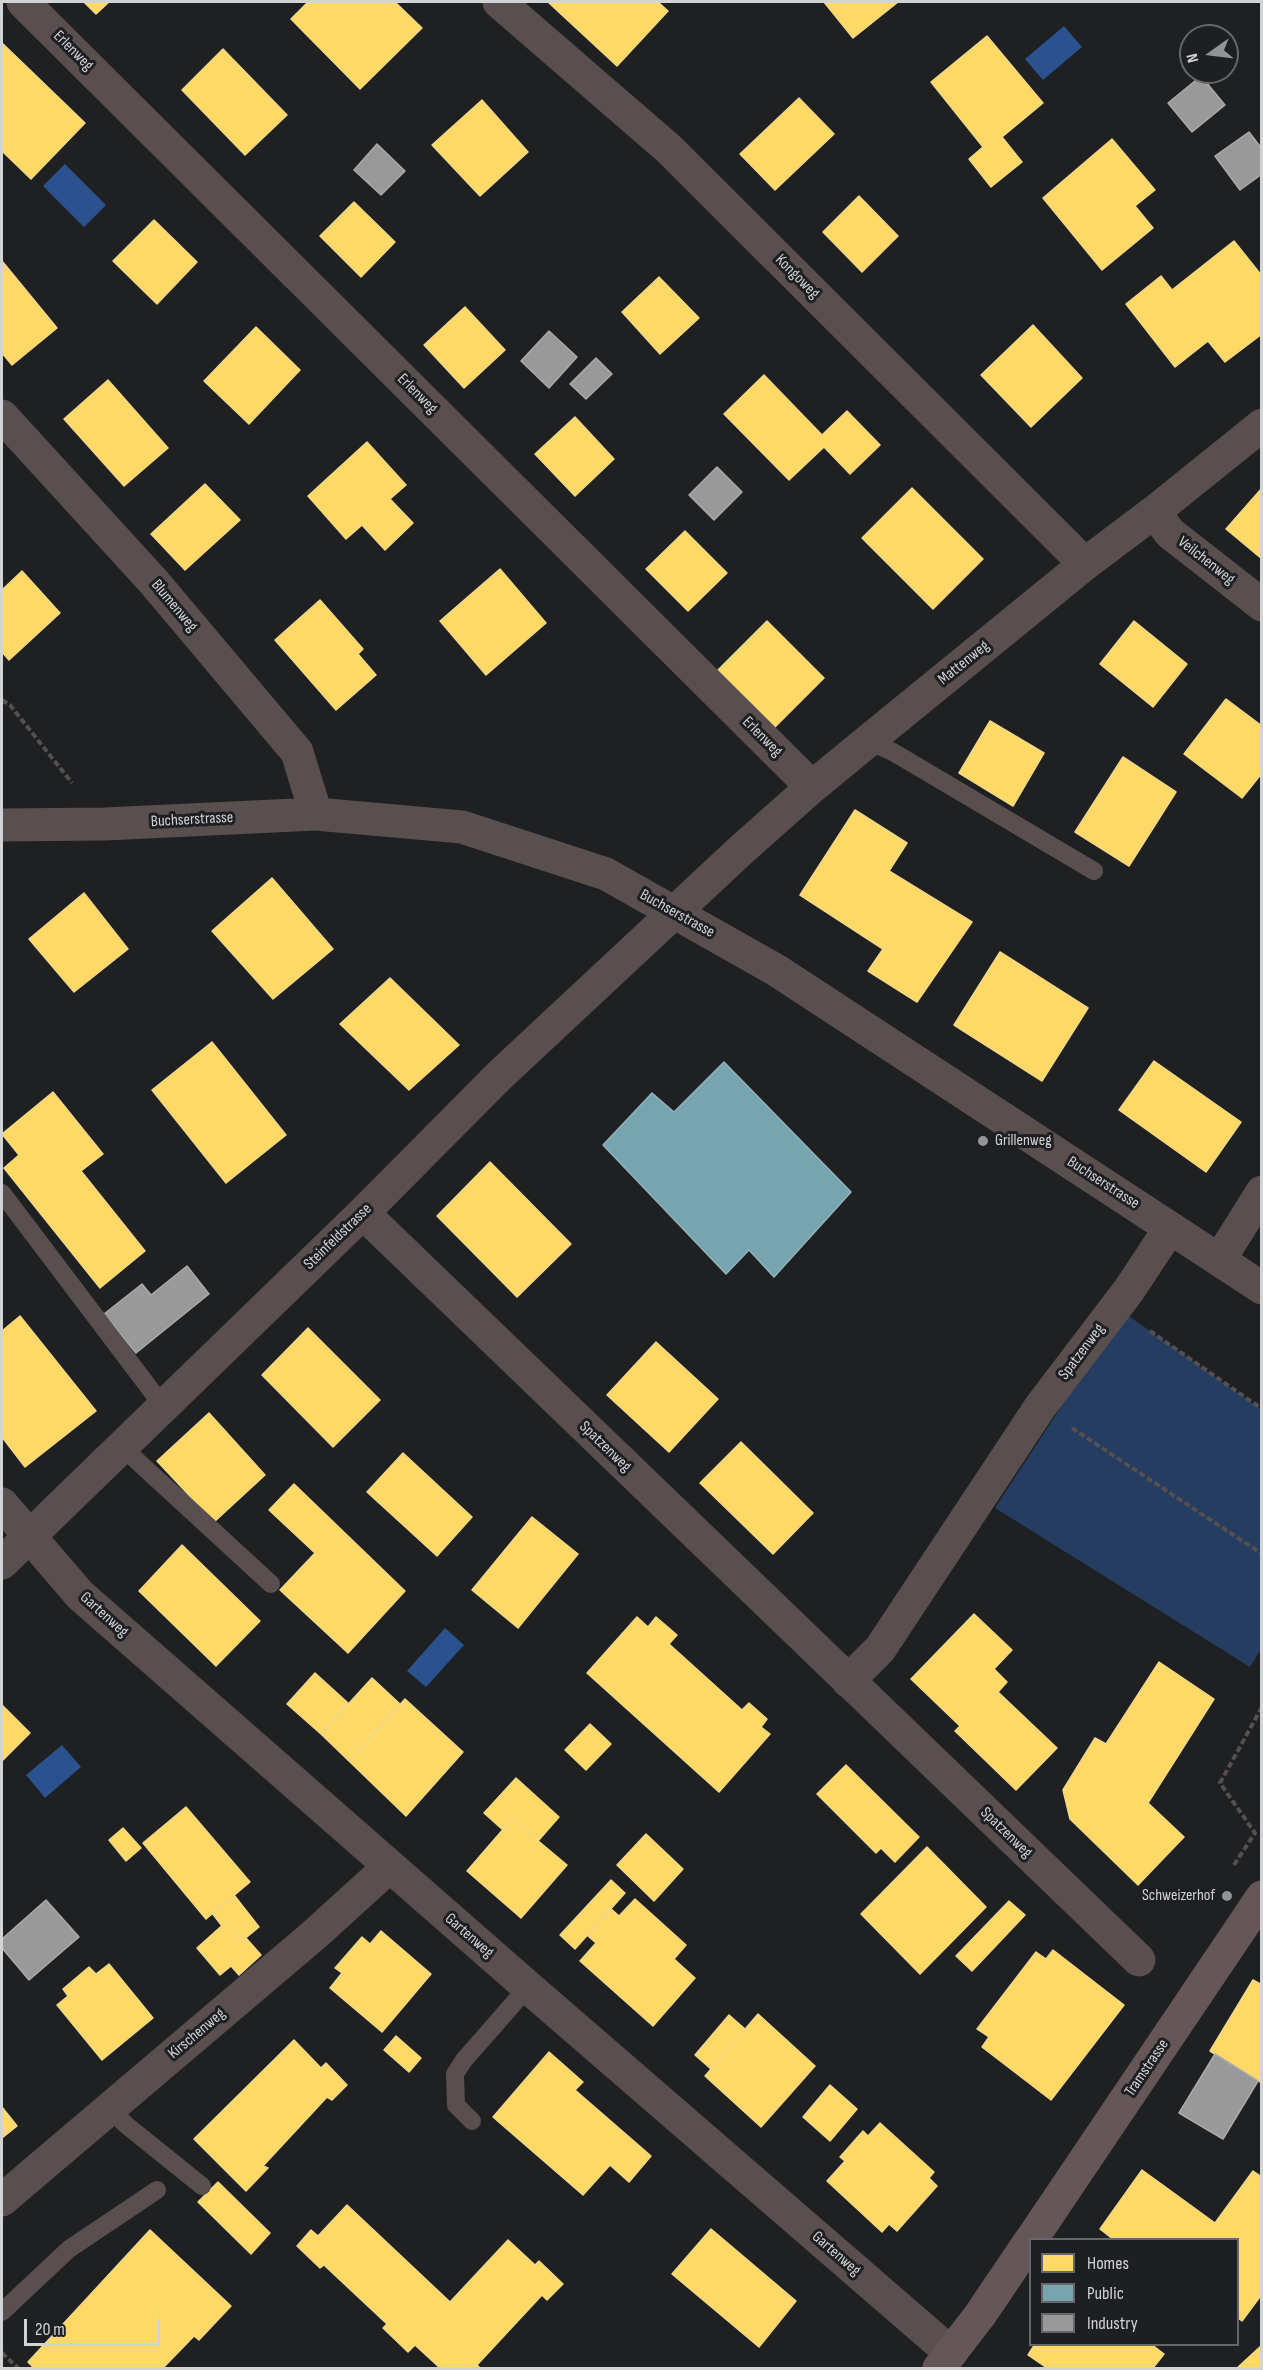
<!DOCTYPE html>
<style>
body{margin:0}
#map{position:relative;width:1263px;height:2370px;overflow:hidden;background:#1f2021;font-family:"Sofia Sans Condensed",sans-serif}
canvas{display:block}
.frame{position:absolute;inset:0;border:3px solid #d2d3d5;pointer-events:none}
.legend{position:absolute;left:1029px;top:2238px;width:210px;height:108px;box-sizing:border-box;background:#1e1f22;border:2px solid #66676a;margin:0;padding:8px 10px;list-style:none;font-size:18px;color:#d2d3d5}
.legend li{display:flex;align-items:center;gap:12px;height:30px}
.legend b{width:30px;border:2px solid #66676a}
.north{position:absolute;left:1179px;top:24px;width:60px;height:60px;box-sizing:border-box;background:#1e1f22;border:2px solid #66676a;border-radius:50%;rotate:256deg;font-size:16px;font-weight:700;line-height:24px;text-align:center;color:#d2d3d5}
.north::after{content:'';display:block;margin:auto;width:21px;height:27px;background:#939496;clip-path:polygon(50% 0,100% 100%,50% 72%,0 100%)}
.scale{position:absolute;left:24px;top:2319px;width:136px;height:27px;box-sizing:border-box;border:3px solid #d2d3d5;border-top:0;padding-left:8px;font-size:18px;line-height:21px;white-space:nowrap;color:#d2d3d5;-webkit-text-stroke:4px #1e1f22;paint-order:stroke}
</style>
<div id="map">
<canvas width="1263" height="2370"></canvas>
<div class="frame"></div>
<ul class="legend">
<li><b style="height:16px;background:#ffd966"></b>Homes</li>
<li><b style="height:16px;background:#76a5af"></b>Public</li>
<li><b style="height:16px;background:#999"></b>Industry</li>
</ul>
<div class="north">N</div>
<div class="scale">20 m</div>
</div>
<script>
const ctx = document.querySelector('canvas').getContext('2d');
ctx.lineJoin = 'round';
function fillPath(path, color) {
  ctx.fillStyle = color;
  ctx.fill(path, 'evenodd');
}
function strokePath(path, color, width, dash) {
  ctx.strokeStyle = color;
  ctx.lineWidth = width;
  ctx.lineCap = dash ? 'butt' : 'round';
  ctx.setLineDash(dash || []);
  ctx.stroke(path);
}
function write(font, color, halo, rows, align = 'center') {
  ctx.font = font + ' "Sofia Sans Condensed",sans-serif';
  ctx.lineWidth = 6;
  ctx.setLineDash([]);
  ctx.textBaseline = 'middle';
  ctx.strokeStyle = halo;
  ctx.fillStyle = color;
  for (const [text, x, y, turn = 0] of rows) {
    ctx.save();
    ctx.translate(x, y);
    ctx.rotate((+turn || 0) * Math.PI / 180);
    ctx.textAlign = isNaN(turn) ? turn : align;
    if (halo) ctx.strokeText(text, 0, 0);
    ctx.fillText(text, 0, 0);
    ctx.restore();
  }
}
fillPath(new Path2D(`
 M1123,1312l138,97v240l-11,18 -255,-159z`), '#243d61');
fillPath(new Path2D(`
 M1064,26l18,21 -39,33 -18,-21z
 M65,164l41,41 -22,22 -41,-41z
 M445,1628l19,17 -38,42 -19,-16z
 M62,1745l19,22 -36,31 -19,-23z`), '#2a528e');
const homes = new Path2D(`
 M84,2h25l-13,12z
 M308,2h87l27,26 -62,61 -69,-70z
 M548,2h110l10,9 -51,55z
 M824,2h74l-45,36z
 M987,36l56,67 -41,34 20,25 -31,25 -22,-28 14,-12 -52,-65z
 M2,43l83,80 -54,56 -29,-28z
 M223,49l64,66 -42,40 -63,-65z
 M799,98l35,36 -59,56 -35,-36z
 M482,100l46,52 -48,44 -48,-51z
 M1112,139l43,51 -20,16 18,22 -51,42 -59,-72z
 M859,196l39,40 -36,36 -39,-40z
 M354,202l41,40 -34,35 -41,-41z
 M154,220l43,42 -40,42 -44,-43z
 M1234,241l28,35v58l-37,28 -17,-21 -33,26 -49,-63 35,-28 11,14z
 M2,261l55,67 -45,37 -10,-12z
 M659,277l40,41 -39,36 -38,-42z
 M465,307l40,43 -41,38 -40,-43z
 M1033,325l49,53 -51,49 -50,-52z
 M256,327l44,43 -51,54 -45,-43z
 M764,375l58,60 25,-24 33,34 -30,29 -26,-27 -35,33 -65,-66z
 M108,380l60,68 -44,38 -60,-67z
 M575,417l39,42 -39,37 -40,-42z
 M367,442l39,43 -16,14 23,24 -28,27 -23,-25 -16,14 -38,-43z
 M205,484l35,36 -55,50 -34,-36z
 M912,488l71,71 -50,50 -71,-71z
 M1262,488v71l-36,-30z
 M685,531l42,42 -39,38 -42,-42z
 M500,569l46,54 -60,52 -46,-54z
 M22,571l38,42 -51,47 -7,-8v-62z
 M320,600l43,49 -5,5 18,21 -40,35 -61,-70z
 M767,621l57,57 -49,49 -57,-57z
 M1134,621l53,43 -34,43 -53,-43z
 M1226,699l36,27v47l-20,25 -58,-44z
 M990,721l54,32 -31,53 -54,-33z
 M1123,757l53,35 -47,74 -54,-34z
 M855,810l52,33 -18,28 83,51 -55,80 -49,-31 15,-22 -83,-54z
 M272,878l61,71 -60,50 -61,-68z
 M84,893l44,56 -54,43 -45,-53z
 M1000,952l88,56 -46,73 -88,-56z
 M390,978l69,67 -50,45 -69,-66z
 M212,1042l74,93 -60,48 -74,-93z
 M1154,1061l87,61 -35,50 -87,-62z
 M53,1092l50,62 -22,17 64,80 -45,37 -96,-120 15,-13 -17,-21z
 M490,1162l81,82 -54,53 -80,-81z
 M20,1316l76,95 -71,56 -23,-30v-106z
 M308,1328l72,72 -47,47 -71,-72z
 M656,1342l62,57 -49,53 -62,-57z
 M209,1413l56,62 -51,47 -57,-61z
 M741,1442l72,71 -40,41 -73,-71z
 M403,1453l69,64 -35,39 -70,-64z
 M294,1484l111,107 -57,62 -68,-63 35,-37 -46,-43z
 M532,1517l46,37 -60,74 -46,-38z
 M182,1545l78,76 -44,45 -77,-75z
 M974,1614l38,36 -18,19 13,13 -9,10 59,56 -41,42 -61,-59 5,-5 -49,-47z
 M637,1617l11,10 8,-10 21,18 -8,9 73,66 7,-7 18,16 -6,8 9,7 -51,58 -132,-119z
 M1159,1662l55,37 -66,104 36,34 -46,48 -68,-66 -7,-29 32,-52 11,6z
 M315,1673l33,30 -27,31 -34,-30z
 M372,1678l29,27 -52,56 -28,-27z
 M405,1699l58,53 -57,64 -57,-55z
 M2,1705l28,28 -28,28z
 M590,1724l21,20 -25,26 -21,-20z
 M846,1765l73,72 -24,25 -14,-14 -5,5 -59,-59z
 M516,1778l43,39 -21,24 -26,-22 -9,11 -19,-17z
 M186,1807l64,75 -44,37 -63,-76z
 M512,1819l55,46 -46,53 -54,-47z
 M123,1828l18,20 -15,13 -17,-21z
 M646,1834l37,35 -29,32 -37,-36z
 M927,1847l59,60 -66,67 -59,-60z
 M611,1880l14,13 -50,56 -15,-14z
 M234,1895l25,32 -17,14 -16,-19 -4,4 -10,-13z
 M635,1899l51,46 -12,14 21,19 -42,48 -73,-65 16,-18 -9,-8 23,-27 9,8z
 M1009,1901l16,14 -53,56 -16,-15z
 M226,1922l16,19 4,-3 15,17 -22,20 -8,-9 -11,9 -23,-27z
 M381,1931l50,43 -49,58 -52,-44 12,-15 -7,-5 27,-31 8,7z
 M1053,1950l71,55 -73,95 -69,-53 7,-10 -12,-8 59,-77 10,7z
 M109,1964l44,54 -51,42 -45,-55 11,-9 -5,-7 26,-22 7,7z
 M1253,1980l9,5v98l-52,-32z
 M758,2014l57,52 -54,61 -56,-51z
 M729,2015l16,14 -34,40 -16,-14z
 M396,2036l25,22 -12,14 -25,-22z
 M294,2040l27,28 5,-5 21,22 -15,15 -5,-3 -64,69 5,2 -22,23 -52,-52z
 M549,2052l34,30 -8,8 76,66 -22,26 -19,-17 -27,30 -90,-78z
 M830,2085l27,24 -27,32 -27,-24z
 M2,2107l15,19 -15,12z
 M880,2123l54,49 -5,6 8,8 -40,45 -8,-7 -7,8 -55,-51 18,-20 -5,-4 23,-26 5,5z
 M1142,2170l73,53 38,-52 9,6v117l-20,27 -4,-3v-78h-124l-14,-11z
 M218,2182l52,51 -19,21 -53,-52z
 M347,2205l103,97 58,-62 27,25 4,-4 24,23 -16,16 -5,-5 -65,70 3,3h-40l-25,-23 -7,7 -25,-24 4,-4 -63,-59 -4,3 -23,-22 14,-16 7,6z
 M711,2229l85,72 -37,46 -87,-73z
 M150,2230l81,76 -32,34 -5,-4 -31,32h-129l-6,-6z
 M1035,2344h116l13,10 -11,14h-106l-19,-13z
 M1262,2345v23h-25z`);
fillPath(homes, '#ffd966');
strokePath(homes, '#f2d787', 1.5);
const public = new Path2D(`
 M724,1062l127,130 -77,85 -25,-27 -23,24 -123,-129 49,-52 22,19z`);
fillPath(public, '#76a5af');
strokePath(public, '#92b3ba', 1.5);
const industry = new Path2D(`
 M1201,76l24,29 -33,27 -24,-29z
 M1249,132l13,17v25l-22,16 -25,-34z
 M377,144l28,27 -24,24 -27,-25z
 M549,331l28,26 -28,31 -28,-27z
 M596,358l16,16 -26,25 -16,-15z
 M717,467l25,25 -28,28 -25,-25z
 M187,1266l22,28 -73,59 -32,-39 38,-30 9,11z
 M46,1900l33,37 -50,43 -27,-32v-9z
 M1215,2054l43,27 -35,58 -44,-26z`);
fillPath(industry, '#999');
strokePath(industry, '#aaaaab', 1.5);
strokePath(new Path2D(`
 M2,700l8,5 62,78
 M1150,1331l112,78
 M1072,1428l190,126
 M1234,1865l21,-32 -35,-50 42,-76
 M2,2353l16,15`), '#564f50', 4, [6, 3]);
strokePath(new Path2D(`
 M868,741l25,11 201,119
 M2,1193l161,213
 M122,1447l149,137
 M110,2108l15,16 77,62
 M472,2121l-16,-16 -1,-31 9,-14 64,-73
 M2,2312l67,-63 88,-59`), '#5a4f4f', 18);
strokePath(new Path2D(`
 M23,2l789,785
 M499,2l170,147 416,415
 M2,416l151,165 144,171 19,62
 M1154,512l16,21 92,72
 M2,825l103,-1 211,-10 146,13 144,47 170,96 486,318
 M363,1213l776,747
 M1220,1259l42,-67
 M2,1504l78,91 448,392 423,366
 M2,1563l361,-350 136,-137 241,-225 72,-64 56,-46 217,-177 69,-52 108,-87
 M848,1681l32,-32 160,-242 89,-117 41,-62
 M2,2200l312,-265 76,-69`), '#5a4f4f', 33);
strokePath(new Path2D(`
 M1031,2240l231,-343
 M939,2368l41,-53 50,-74`), '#655758', 33);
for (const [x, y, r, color] of [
 [983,1141,6,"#939496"],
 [1227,1896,6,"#939496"]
]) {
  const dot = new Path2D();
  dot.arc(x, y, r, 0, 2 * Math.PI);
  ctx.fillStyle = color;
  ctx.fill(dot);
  strokePath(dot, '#1e1f22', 2);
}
write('16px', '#d2d3d5', '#1e1f22', [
 ["Erlenweg",73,51,45],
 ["Kongoweg",797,277,45],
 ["Erlenweg",417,394,45],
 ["Veilchenweg",1206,561,38],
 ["Blumenweg",174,606,50],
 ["Mattenweg",964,663,-39],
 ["Erlenweg",762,737,45],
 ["Buchserstrasse",192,820,-3],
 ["Buchserstrasse",677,914,29],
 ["Buchserstrasse",1103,1183,33],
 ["Steinfeldstrasse",338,1237,-44],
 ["Spatzenweg",1082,1352,-53],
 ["Spatzenweg",605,1447,44],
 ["Gartenweg",104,1615,42],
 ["Spatzenweg",1006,1833,44],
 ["Gartenweg",469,1936,41],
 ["Kirschenweg",197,2034,-40],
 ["Tramstrasse",1147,2068,-56],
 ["Gartenweg",836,2254,41]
]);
write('16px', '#d2d3d5', '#1e1f22', [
 ["Grillenweg",995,1141],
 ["Schweizerhof",1215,1896,"right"]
], 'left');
</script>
